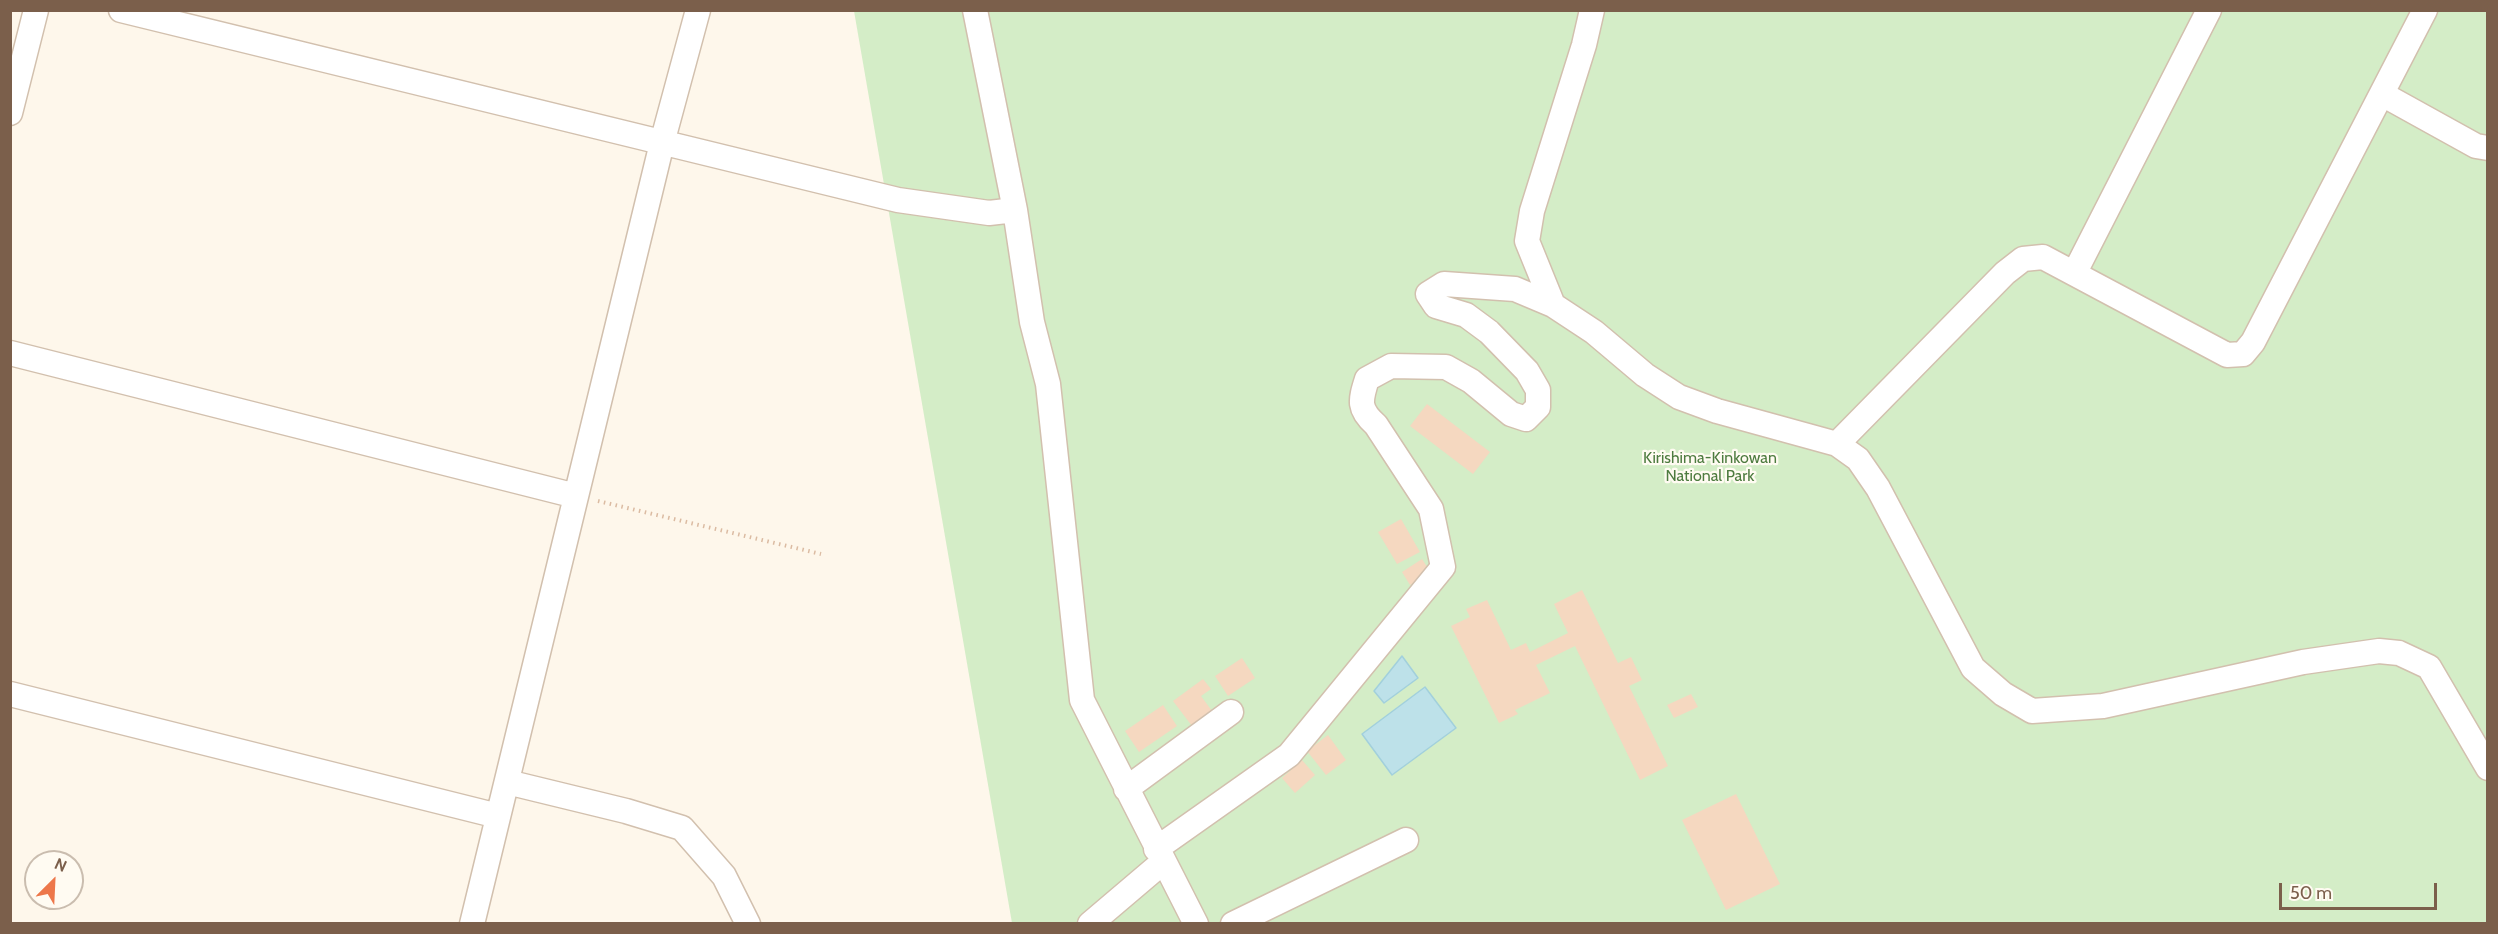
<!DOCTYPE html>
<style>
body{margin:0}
#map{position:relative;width:2498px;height:934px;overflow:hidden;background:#fef7eb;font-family:Cabin,sans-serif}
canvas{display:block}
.frame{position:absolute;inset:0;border:12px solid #7b5f4b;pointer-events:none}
.north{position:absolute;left:24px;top:850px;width:60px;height:60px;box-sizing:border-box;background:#fffbf2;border:2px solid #cabdaf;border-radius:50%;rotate:24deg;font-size:16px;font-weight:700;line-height:24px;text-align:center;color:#7b5f4b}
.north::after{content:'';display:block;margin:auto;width:21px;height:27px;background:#ed774a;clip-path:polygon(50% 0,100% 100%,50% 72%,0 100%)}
.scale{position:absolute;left:2279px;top:883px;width:158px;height:27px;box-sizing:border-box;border:3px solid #7b5f4b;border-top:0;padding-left:8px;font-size:18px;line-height:21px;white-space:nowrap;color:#7b5f4b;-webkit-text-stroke:4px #fffbf2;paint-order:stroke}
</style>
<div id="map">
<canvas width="2498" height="934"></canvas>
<div class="frame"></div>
<div class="north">N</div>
<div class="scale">50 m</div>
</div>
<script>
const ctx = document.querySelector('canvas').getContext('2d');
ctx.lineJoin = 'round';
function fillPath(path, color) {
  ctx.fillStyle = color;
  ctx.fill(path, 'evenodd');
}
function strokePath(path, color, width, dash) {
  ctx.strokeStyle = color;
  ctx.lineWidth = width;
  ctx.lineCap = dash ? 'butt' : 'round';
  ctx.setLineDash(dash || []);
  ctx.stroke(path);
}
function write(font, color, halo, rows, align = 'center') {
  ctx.font = font + ' Cabin,sans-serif';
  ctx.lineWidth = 4.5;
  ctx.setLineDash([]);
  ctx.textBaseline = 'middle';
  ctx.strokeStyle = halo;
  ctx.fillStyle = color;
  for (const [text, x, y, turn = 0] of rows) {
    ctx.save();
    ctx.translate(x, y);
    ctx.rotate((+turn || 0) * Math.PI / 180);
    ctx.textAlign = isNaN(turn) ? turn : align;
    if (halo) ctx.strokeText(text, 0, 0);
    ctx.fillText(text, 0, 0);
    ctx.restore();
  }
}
fillPath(new Path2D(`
 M854,11h1633v912h-1475z`), '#d4edc7');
const water = new Path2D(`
 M1402,656l16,22 -34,25 -10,-12z
 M1425,687l31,41 -64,47 -30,-41z`);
fillPath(water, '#bde1e9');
strokePath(water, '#a2d0dc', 1.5);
fillPath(new Path2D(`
 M1427,404l63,48 -17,22 -63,-48z
 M1401,519l19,33 -23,12 -19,-32z
 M1422,559l9,14 -21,12 -8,-13z
 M1582,590l36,73 13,-6 11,23 -13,6 39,80 -28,14 -65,-134 -39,19 14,28 -35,17 3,4 -19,9 -48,-97 19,-9 -4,-8 21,-9 24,50 15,-7 4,9 38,-19 -14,-29z
 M1242,658l13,20 -27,18 -13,-20z
 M1203,679l8,10 -10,7 11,15 -20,15 -19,-25z
 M1691,694l7,13 -24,11 -7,-13z
 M1163,705l14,21 -38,26 -14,-21z
 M1328,735l18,25 -20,15 -19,-24z
 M1302,760l13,15 -20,18 -13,-15z
 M1736,794l44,90 -54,26 -44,-90z`), '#f5d8c0');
const minor = new Path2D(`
 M121,10l777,190 91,13 26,-3
 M975,10l40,200 17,112 16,62 34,316 114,224
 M2382,94l94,52 12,2
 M10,113l26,-103
 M2075,272l134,-262
 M1553,305l-26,-64 5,-30 52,-166 8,-35
 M10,353l566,143
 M1837,444l168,-171 18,-14 20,-2 184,98 16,-1 10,-12 172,-332
 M10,694l488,122
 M507,782l119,29 56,17 42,48 24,48
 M1126,789l105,-77
 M1156,849l133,-94 154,-188 -12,-58 -55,-84c-18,-16 -16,-24 -9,-46l24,-13 55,1 25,14 40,33 15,5 12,-12v-17l-11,-19 -38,-39 -23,-17 -30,-9 -8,-12 16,-10 71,5 38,16 41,27 51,43 34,22 38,14 120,33 21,15 20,29 95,180 30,26 29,17 71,-5 200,-44 76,-11 20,2 30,14 59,101
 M472,924l190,-781 36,-133
 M1090,924l73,-62
 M1233,924l173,-84`);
strokePath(minor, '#d2c0ae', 27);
strokePath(new Path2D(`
 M598,501l223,53`), '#dbbba2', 4, [1.5, 4.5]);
strokePath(minor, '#fff', 24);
write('16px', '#4d7b3f', '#fffbf2', [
 ["Kirishima-Kinkowan",1710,458],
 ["National Park",1710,476]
]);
</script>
